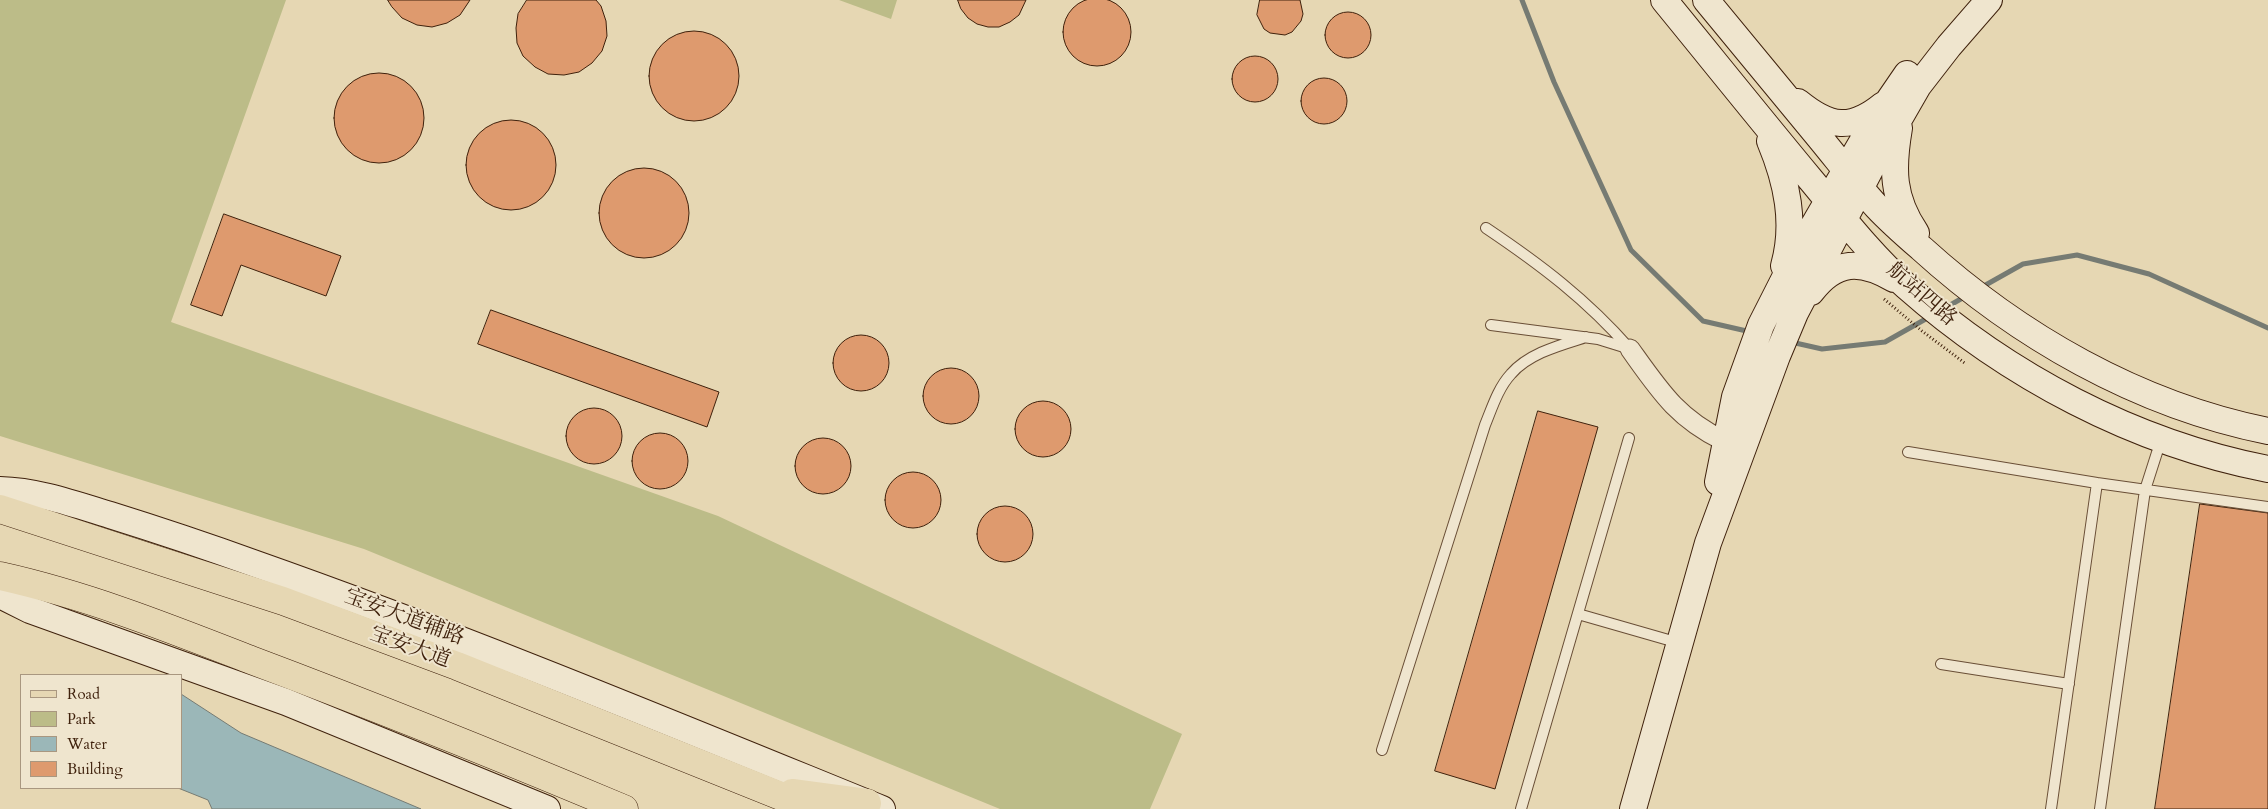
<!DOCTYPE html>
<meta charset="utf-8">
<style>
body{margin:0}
#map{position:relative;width:2268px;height:809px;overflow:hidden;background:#e6d7b3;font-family:Cardo,serif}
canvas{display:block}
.legend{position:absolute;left:20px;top:674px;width:162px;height:115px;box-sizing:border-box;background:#efe5ce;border:1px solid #a99780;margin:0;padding:6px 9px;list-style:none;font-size:15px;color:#3f210c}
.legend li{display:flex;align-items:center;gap:10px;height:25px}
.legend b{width:25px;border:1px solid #a99780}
</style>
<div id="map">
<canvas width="2268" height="809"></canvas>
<ul class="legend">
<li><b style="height:6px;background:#e6d7b3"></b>Road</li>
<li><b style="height:14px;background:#bcbc88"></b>Park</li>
<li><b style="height:14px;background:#9bb7b8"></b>Water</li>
<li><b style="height:14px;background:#de9a6e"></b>Building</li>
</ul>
</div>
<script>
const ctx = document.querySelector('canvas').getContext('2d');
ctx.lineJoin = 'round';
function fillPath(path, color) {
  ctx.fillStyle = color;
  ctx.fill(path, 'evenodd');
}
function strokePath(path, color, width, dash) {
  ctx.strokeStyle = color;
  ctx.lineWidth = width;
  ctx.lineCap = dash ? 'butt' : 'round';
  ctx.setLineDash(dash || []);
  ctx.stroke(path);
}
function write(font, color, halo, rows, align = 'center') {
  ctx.font = font + ' Cardo,"Noto Serif SC",serif';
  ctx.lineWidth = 4;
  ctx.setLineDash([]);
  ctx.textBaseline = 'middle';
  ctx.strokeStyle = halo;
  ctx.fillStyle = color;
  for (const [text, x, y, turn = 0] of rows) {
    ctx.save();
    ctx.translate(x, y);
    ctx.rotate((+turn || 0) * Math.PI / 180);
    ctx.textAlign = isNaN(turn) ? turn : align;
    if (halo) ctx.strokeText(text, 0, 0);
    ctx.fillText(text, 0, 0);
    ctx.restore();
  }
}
fillPath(new Path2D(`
 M0,0h286l-115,322 547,194 464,218 -32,75h-150l-636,-260 -364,-113z
 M839,0h58l-6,19z`), '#bcbc88');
const water = new Path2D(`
 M181,694l60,39 180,76h-209l-4,-9 -30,-12h3z`);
fillPath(water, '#9bb7b8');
strokePath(water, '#767b73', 1);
strokePath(new Path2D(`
 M1522,0l32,82 77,168 72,71 48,11
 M1982,287l41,-23 54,-9 72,19 119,54
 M1945,308l21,-12
 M1791,342l31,7 63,-7 46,-26`), '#767b73', 5);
const building = new Path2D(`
 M1063 32a34 34 0 1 1 68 0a34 34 0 1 1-68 0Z
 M388,0h82l-10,15 -13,8 -15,4 -15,-2 -15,-7 -10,-11z
 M527,0h69l5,6 5,15 1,15 -5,15 -10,12 -13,9 -15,3 -16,-1 -13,-7 -12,-11 -6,-13 -1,-15 2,-14z
 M958,0h68l-7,15 -9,7 -11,5h-11l-11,-3 -9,-6 -7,-9z
 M1260,0h40l3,14 -2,7 -9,11 -7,3 -15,-2 -6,-4 -7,-14z
 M1325 35a23 23 0 1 1 46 0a23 23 0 1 1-46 0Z
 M649 76a45 45 0 1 1 90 0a45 45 0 1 1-90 0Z
 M1232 79a23 23 0 1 1 46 0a23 23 0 1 1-46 0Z
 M334 118a45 45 0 1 1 90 0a45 45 0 1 1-90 0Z
 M1301 101a23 23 0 1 1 46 0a23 23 0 1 1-46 0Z
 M466 165a45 45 0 1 1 90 0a45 45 0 1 1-90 0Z
 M599 213a45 45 0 1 1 90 0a45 45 0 1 1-90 0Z
 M224,214l117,42 -15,40 -85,-31 -19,51 -31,-11z
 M491,310l228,82 -12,35 -229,-83z
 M833 363a28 28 0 1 1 56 0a28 28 0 1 1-56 0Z
 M923 396a28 28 0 1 1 56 0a28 28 0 1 1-56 0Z
 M1015 429a28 28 0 1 1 56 0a28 28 0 1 1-56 0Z
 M566 436a28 28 0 1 1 56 0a28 28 0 1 1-56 0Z
 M1538,411l60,16 -103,362 -60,-18z
 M632 461a28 28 0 1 1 56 0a28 28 0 1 1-56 0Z
 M795 466a28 28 0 1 1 56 0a28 28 0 1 1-56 0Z
 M885 500a28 28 0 1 1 56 0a28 28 0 1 1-56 0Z
 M2200,504l68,9v296h-113z
 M977 534a28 28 0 1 1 56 0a28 28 0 1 1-56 0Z`);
fillPath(building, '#de9a6e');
strokePath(building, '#3f210c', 1);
const lane = new Path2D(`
 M1486,228c55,37 100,71 144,121
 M1491,325l107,14 29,9
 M1908,452l189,31
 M1578,614l101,29
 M1941,664l128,20
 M1382,750l103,-325c7,-17 13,-37 26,-51 18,-21 50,-29 75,-37
 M1521,809l108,-371
 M2051,809l46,-326 171,24
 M2100,809l45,-319 16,-50`);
const street = new Path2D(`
 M1630,349c30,42 47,69 94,92`);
const secondary = new Path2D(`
 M1664,0c49,60 98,121 147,180 30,36 60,75 95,106 102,90 228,157 362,183
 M1706,0c38,46 75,91 113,137 19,23 38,48 58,70 14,15 29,28 44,41 97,88 217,157 347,183
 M1798,102c32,26 53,29 85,3
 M1899,128c-7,41 -7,70 17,105
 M1770,141c17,41 26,82 14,125
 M1811,292c25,-33 50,-32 83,-13
 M1718,482l17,-85 26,-72 36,-71 75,-129 35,-51
 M0,490c38,1 74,14 110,25 48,15 96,31 143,48 213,75 420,161 629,246
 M0,595l30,15 256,92 261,107
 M1633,809l75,-266 69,-187 18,-43 77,-147 46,-80 31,-40 40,-46`);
const primary = new Path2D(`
 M0,509l283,92 174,65 356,143
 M0,576c86,19 169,52 251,84 125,47 249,97 373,149
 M792,793l75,10`);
strokePath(lane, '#694e36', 12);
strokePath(street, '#694e36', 21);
strokePath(secondary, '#3f210c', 28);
strokePath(primary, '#3f210c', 29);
strokePath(new Path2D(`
 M1884,299l38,32 44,33`), '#3f210c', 3, [1, 2.5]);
strokePath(lane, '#efe5ce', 10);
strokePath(street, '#efe5ce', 19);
strokePath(secondary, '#efe5ce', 26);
strokePath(primary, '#e6d7b3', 28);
write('21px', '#3f210c', '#efe5ce', [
 ["航站四路",1921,295,41],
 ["宝安大道辅路",404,618,20],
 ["宝安大道",410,648,20]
]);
</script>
